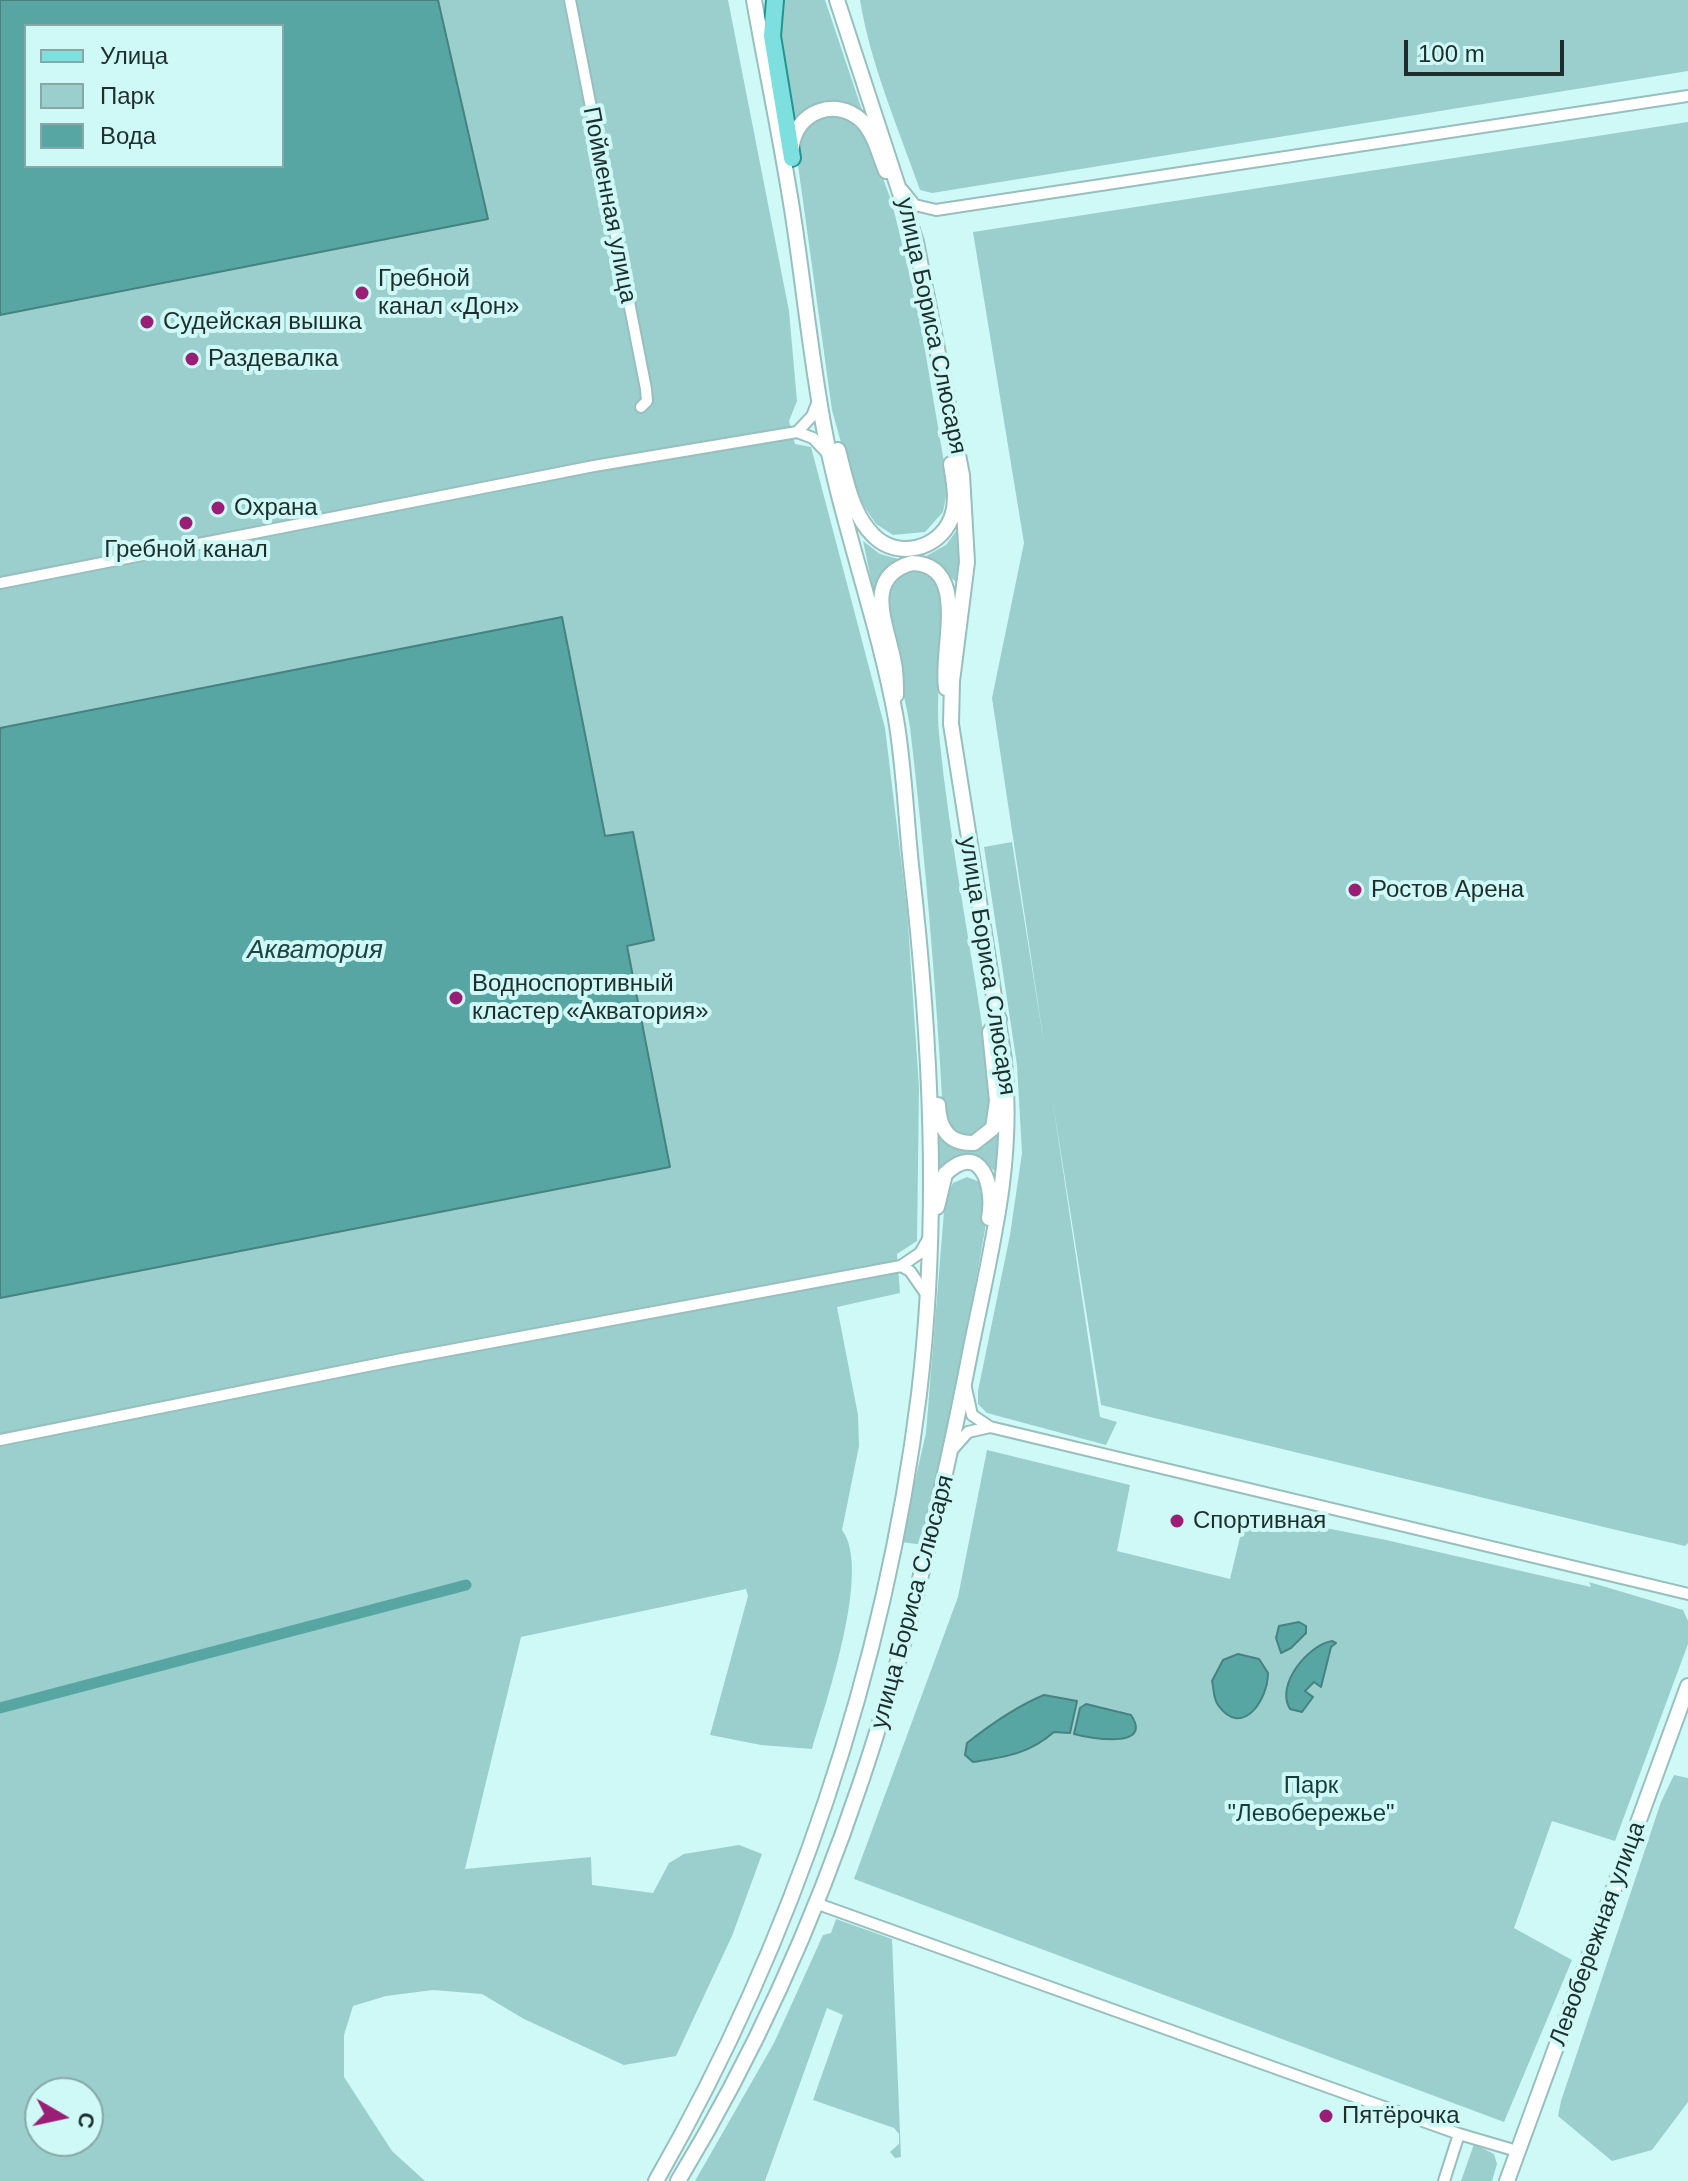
<!DOCTYPE html>
<meta charset="utf-8">
<style>
body{margin:0}
#map{position:relative;width:1688px;height:2181px;overflow:hidden;background:#cff9f7;font-family:Helvetica,sans-serif}
canvas{display:block}
.legend{position:absolute;left:24px;top:24px;width:260px;height:144px;box-sizing:border-box;background:#cff9f7;border:2px solid #88a8a6;margin:0;padding:10px 14px;list-style:none;font-size:24px;color:#1d2e2d}
.legend li{display:flex;align-items:center;gap:16px;height:40px}
.legend b{width:40px;border:2px solid #88a8a6}
.north{position:absolute;left:24px;top:2077px;width:80px;height:80px;box-sizing:border-box;background:#cff9f7;border:2px solid #88a8a6;border-radius:50%;rotate:99deg;font-size:22px;font-weight:700;line-height:32px;text-align:center;color:#1d2e2d}
.north::after{content:'';display:block;margin:auto;width:28px;height:36px;background:#9a1e76;clip-path:polygon(50% 0,100% 100%,50% 72%,0 100%)}
.scale{position:absolute;left:1404px;top:40px;width:160px;height:36px;box-sizing:border-box;border:4px solid #1d2e2d;border-top:0;padding-left:10px;font-size:24px;line-height:28px;white-space:nowrap;color:#1d2e2d;-webkit-text-stroke:6px #cff9f7;paint-order:stroke}
</style>
<div id="map">
<canvas width="1688" height="2181"></canvas>
<ul class="legend">
<li><b style="height:10px;background:#7de0df"></b>Улица</li>
<li><b style="height:22px;background:#9acfcd"></b>Парк</li>
<li><b style="height:22px;background:#58a6a3"></b>Вода</li>
</ul>
<div class="north">С</div>
<div class="scale">100 m</div>
</div>
<script>
const ctx = document.querySelector('canvas').getContext('2d');
ctx.lineJoin = 'round';
function fillPath(path, color) {
  ctx.fillStyle = color;
  ctx.fill(path, 'evenodd');
}
function strokePath(path, color, width, dash) {
  ctx.strokeStyle = color;
  ctx.lineWidth = width;
  ctx.lineCap = dash ? 'butt' : 'round';
  ctx.setLineDash(dash || []);
  ctx.stroke(path);
}
function write(font, color, halo, rows, align = 'center') {
  ctx.font = font + ' Helvetica,sans-serif';
  ctx.lineWidth = 8;
  ctx.setLineDash([]);
  ctx.textBaseline = 'middle';
  ctx.strokeStyle = halo;
  ctx.fillStyle = color;
  for (const [text, x, y, turn = 0] of rows) {
    ctx.save();
    ctx.translate(x, y);
    ctx.rotate((+turn || 0) * Math.PI / 180);
    ctx.textAlign = isNaN(turn) ? turn : align;
    if (halo) ctx.strokeText(text, 0, 0);
    ctx.fillText(text, 0, 0);
    ctx.restore();
  }
}
fillPath(new Path2D(`
 M0,0h728l61,311 8,90 -8,20 6,23 16,3 74,281 22,181 12,179 -2,153 -20,13 3,39 -63,14 21,108 1,31 -17,84c30,39 -16,172 -30,219l-51,-4 -51,-10 38,-139 -2,-7 -225,48 -56,232 126,-12 1,28 61,8 16,-30 15,-9 55,-9 23,9 -30,82 -56,120 -52,9 -100,-46 -42,-25 -49,-4 -47,6 -33,10 -9,29v42l48,74 33,30h-425zM26,26h256v140h-256zM40,2093h48v48h-48z
 M783,0h42l37,110 -34,-8 -35,24 -12,-68z
 M860,0h828v71l-756,122 -12,-3c-22,-63 -49,-124 -60,-190z
 M823,114l25,2 20,21 24,66 26,106 30,177 -5,26 -18,20 -32,3 -17,-11 -21,-31 -23,-83 -35,-252 5,-28z
 M1688,122v1421l-3,3 -73,-17 -511,-124 -49,-308 48,320 17,5 -11,23 -119,-32 -9,-9v-13l32,-156 12,-82 -5,-88 -33,-218 28,-5 33,208 -53,-352 32,-155 -51,-311z
 M959,527l3,15 -4,42 -16,-15 -23,-9 27,-15z
 M863,541l17,13 26,7 -30,27 -3,1z
 M920,567l20,15c6,51 -5,101 -1,152 11,113 35,226 50,339 2,29 9,44 -15,65l-16,-1 -15,-22c-7,-130 -18,-259 -33,-388 -4,-34 -30,-110 -23,-138 4,-16 19,-18 33,-22z
 M997,1131l3,2 -2,40 -12,-8 -38,-2 -11,10 -2,-36 29,14 20,-4z
 M967,1177l13,5 9,25 -45,253 -20,85 -23,-3 25,-109 19,-234 8,-16z
 M987,1450l143,35 -13,66 113,28 16,-67 140,28 205,47 -2,-5 94,28 5,11v23l-73,197 -63,-20 -38,107 58,32 -68,162 -650,-243 104,-282z
 M1674,1775l14,3v324l-36,48 -40,11 -54,-45 3,-15 100,-299z
 M836,1919l56,20 9,218 -6,1 -5,-6 9,-8v-10l-5,-6 -81,-28 30,-85 -16,-7 -62,173h-70l79,-138 49,-108 8,-2z
 M1474,2144l20,10 3,10 -5,17h-31z`), '#9acfcd');
const water = new Path2D(`
 M0,0h438l50,219 -488,96zM26,26h256v140h-256z
 M562,617l43,219 28,-4 21,108 -27,6 43,221 -670,131v-570z
 M1299,1622l7,4v7l-15,15 -10,5 -5,-15 3,-12z
 M1332,1641l4,2 -5,4 -10,40 -7,-5 -9,9 8,6 -11,15 -12,-3c-15,-24 18,-64 42,-68z
 M1238,1654l21,5 9,14c0,27 -26,66 -50,32 -5,-7 -4,-16 -6,-24l11,-21z
 M1044,1695l33,6 -7,32 -16,-1c-25,22 -49,25 -81,30l-8,-7 2,-12c24,-19 48,-36 77,-48z
 M1086,1704l45,11c23,35 -42,23 -57,19l6,-26z`);
fillPath(water, '#58a6a3');
strokePath(water, '#468280', 2);
strokePath(new Path2D(`
 M0,1708l466,-123`), '#58a6a3', 11);
const street = new Path2D(`
 M570,0l76,389 1,12 -6,6
 M903,190l12,15 21,5 752,-114
 M797,432l15,-16 6,-15
 M0,583l594,-117 203,-34 16,6 15,16
 M901,1266l9,5 16,23
 M966,1388l6,27 18,12 698,167
 M0,1440l397,-80 504,-94 19,-13 8,-14
 M953,1449l15,-17 22,-5
 M818,1904l641,230 58,17
 M1444,2181l15,-47`);
const secondary = new Path2D(`
 M792,147c3,-35 44,-51 70,-26 13,13 17,34 24,50
 M838,450c8,29 13,64 36,86 23,23 64,14 77,-17 7,-17 3,-37 0,-55
 M896,695c0,-8 0,-17 -1,-25 -4,-38 -37,-92 17,-107 59,2 28,86 34,125
 M938,1105c1,23 10,39 36,38l19,-15 4,-27 -7,-69 9,-13
 M937,1207l8,-33c36,-35 50,13 44,44
 M656,2181c137,-240 229,-513 263,-787 21,-176 12,-354 -8,-529 -5,-48 -7,-99 -15,-146 -18,-100 -55,-196 -73,-296 -12,-66 -19,-134 -29,-201 -11,-74 -27,-148 -40,-222
 M678,2181c157,-259 235,-534 292,-828 20,-101 45,-188 34,-293l-53,-336 1,-43 15,-119 -5,-87 -46,-233 -79,-242
 M1507,2181l181,-495`);
const primary = new Path2D(`
 M775,0l-3,36 20,122`);
strokePath(street, '#97bfbd', 14);
strokePath(secondary, '#97bfbd', 18);
strokePath(primary, '#239492', 20);
strokePath(street, '#fff', 10);
strokePath(secondary, '#fff', 14);
strokePath(primary, '#7de0df', 16);
for (const [x, y, r, color] of [
 [362,293,8,"#9a1e76"],
 [147,322,8,"#9a1e76"],
 [192,359,8,"#9a1e76"],
 [218,508,8,"#9a1e76"],
 [186,523,8,"#9a1e76"],
 [1355,890,8,"#9a1e76"],
 [456,998,8,"#9a1e76"],
 [1177,1521,8,"#9a1e76"],
 [1326,2116,8,"#9a1e76"]
]) {
  const dot = new Path2D();
  dot.arc(x, y, r, 0, 2 * Math.PI);
  ctx.fillStyle = color;
  ctx.fill(dot);
  strokePath(dot, '#cff9f7', 3);
}
write('24px', '#1d2e2d', '#cff9f7', [
 ["Пойменная улица",609,205,79],
 ["улица Бориса Слюсаря",931,326,78],
 ["улица Бориса Слюсаря",987,966,81],
 ["улица Бориса Слюсаря",913,1602,-75],
 ["Левобережная улица",1598,1934,-70]
]);
write('24px', '#1d2e2d', '#cff9f7', [
 ["Гребной",378,279],
 ["канал «Дон»",378,307],
 ["Судейская вышка",163,322],
 ["Раздевалка",208,359],
 ["Охрана",234,508],
 ["Гребной канал",186,550,"center"],
 ["Ростов Арена",1371,890],
 ["Водноспортивный",472,984],
 ["кластер «Акватория»",472,1012],
 ["Спортивная",1193,1521],
 ["Пятёрочка",1342,2116]
], 'left');
write('24px', '#163c3b', '#cff9f7', [
 ["Парк",1311,1786],
 ["\"Левобережье\"",1311,1814]
]);
write('italic 26px', '#1f4443', '#cff9f7', [
 ["Акватория",315,951]
]);
</script>
